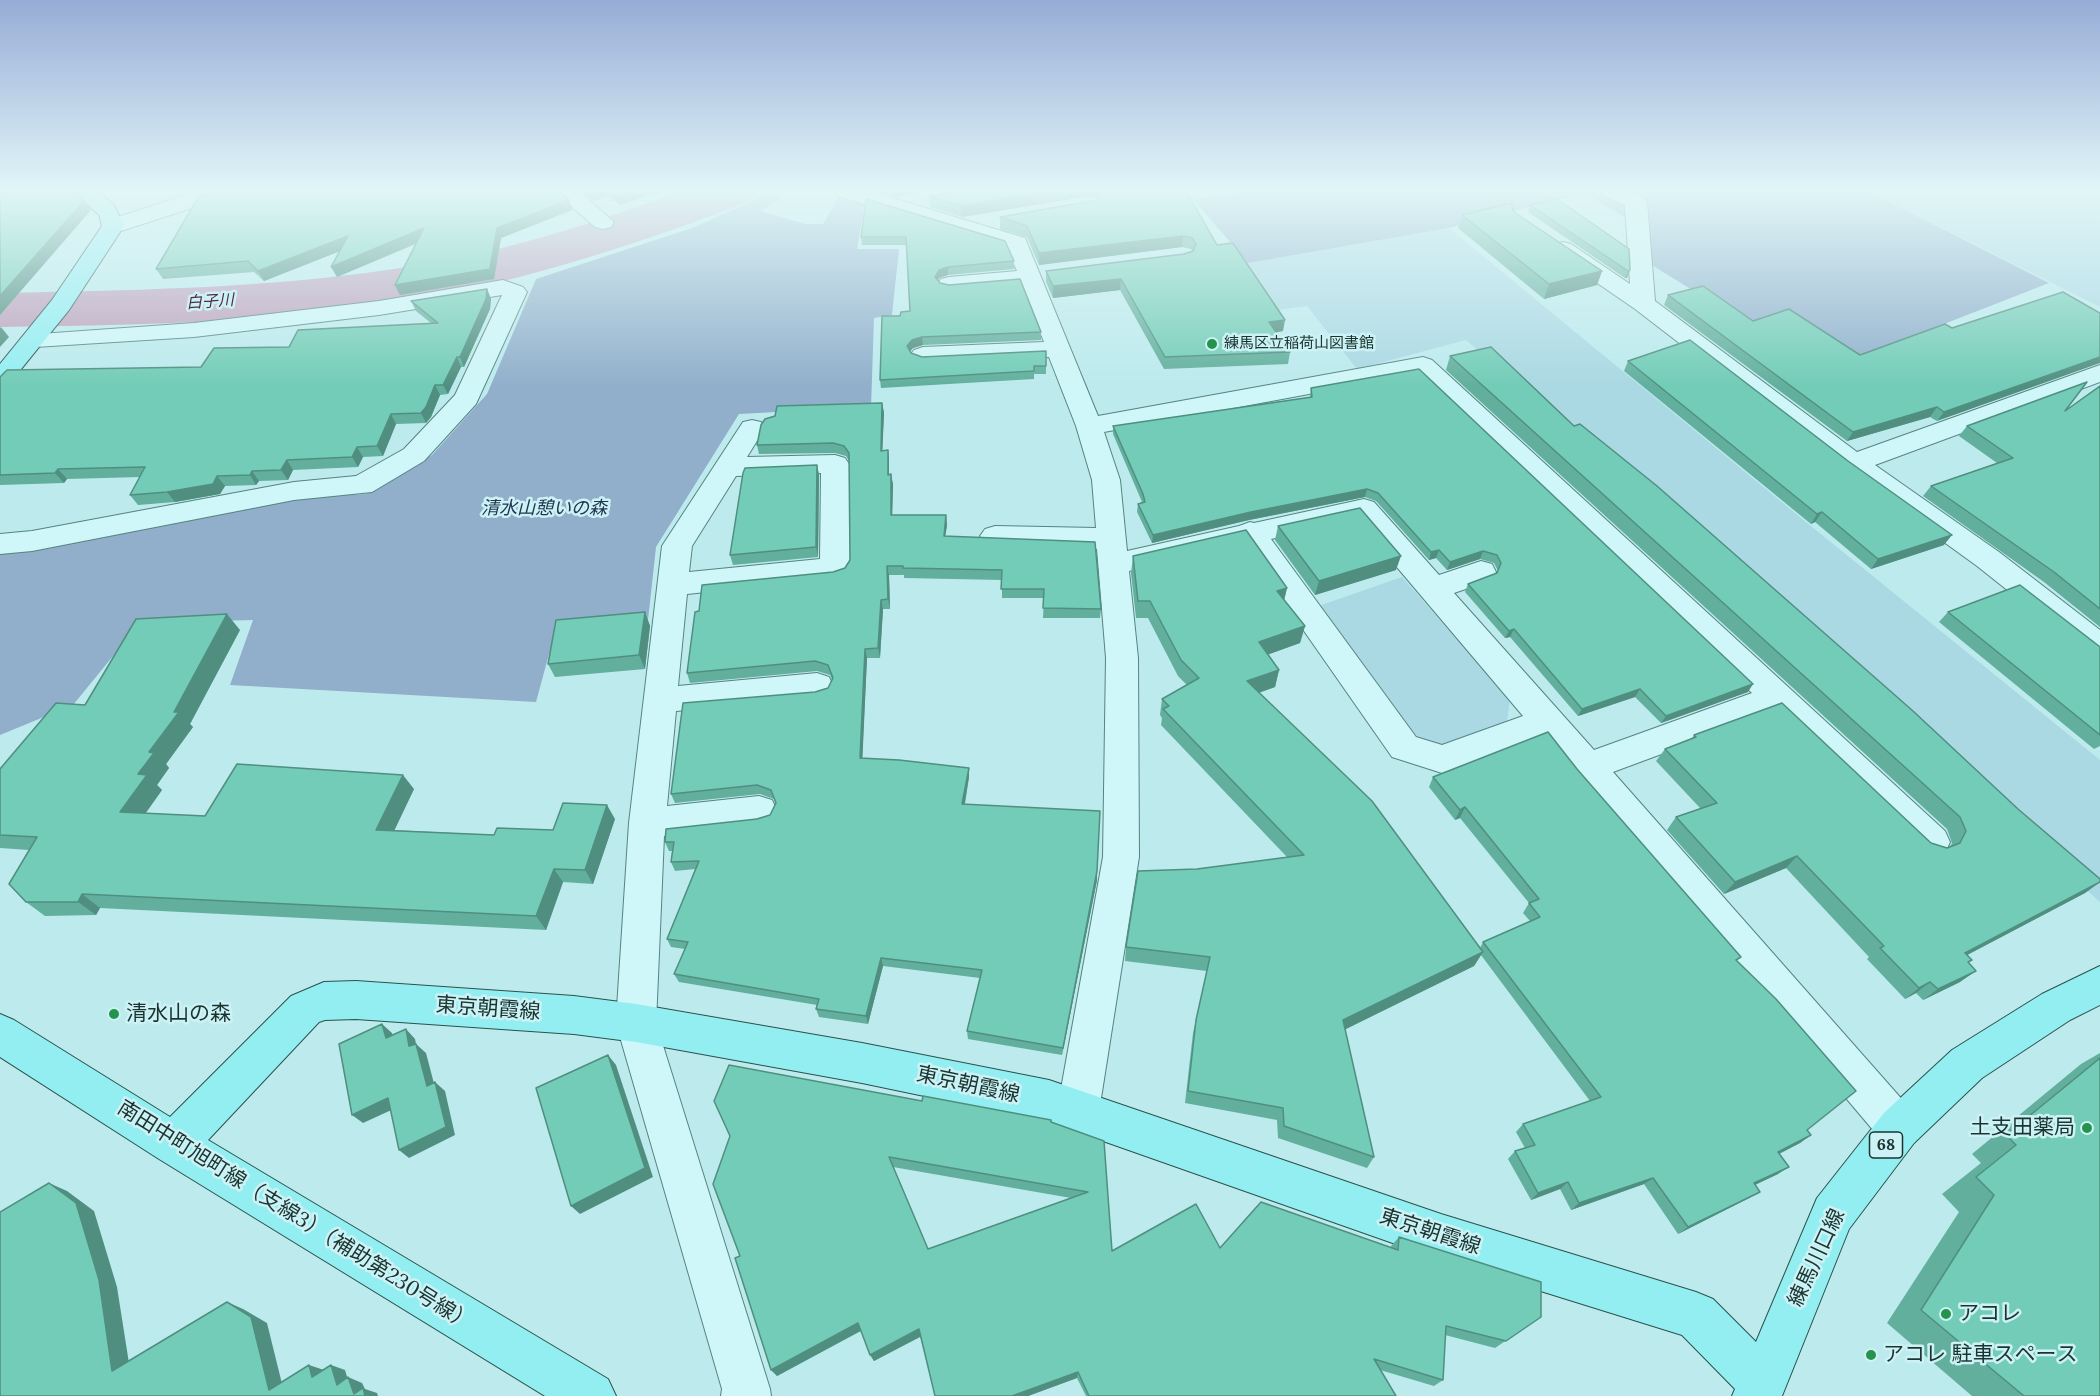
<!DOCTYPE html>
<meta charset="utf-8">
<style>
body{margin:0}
canvas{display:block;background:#bceaed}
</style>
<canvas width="2100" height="1396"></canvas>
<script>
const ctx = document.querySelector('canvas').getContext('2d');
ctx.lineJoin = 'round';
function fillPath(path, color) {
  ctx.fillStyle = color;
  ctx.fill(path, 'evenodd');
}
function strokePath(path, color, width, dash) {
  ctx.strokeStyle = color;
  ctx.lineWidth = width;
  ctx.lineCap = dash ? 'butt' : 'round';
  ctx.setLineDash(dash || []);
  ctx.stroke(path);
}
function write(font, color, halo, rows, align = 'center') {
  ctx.font = font + ' Lora,"Noto Sans JP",serif';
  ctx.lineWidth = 5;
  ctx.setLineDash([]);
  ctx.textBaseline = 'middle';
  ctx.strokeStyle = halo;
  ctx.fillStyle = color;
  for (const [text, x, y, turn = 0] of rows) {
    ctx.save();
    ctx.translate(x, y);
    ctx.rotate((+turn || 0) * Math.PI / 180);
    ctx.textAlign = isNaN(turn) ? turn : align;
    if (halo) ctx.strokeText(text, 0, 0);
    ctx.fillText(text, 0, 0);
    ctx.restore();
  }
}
fillPath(new Path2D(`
 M1868,191h225l7,2v114z
 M1449,228l352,290 299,242v142l-454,-410 -4,1 -176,-153 -109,29 -50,-63 -29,4 -30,-47z
 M1402,577l108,122 -3,22 -66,26 -25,-8 -103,-131z`), '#aad8e3');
fillPath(new Path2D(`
 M1246,191h622l181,92 -197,77 -101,-34 -101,-62v-32l-66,-39 -135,35 -201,35 -55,-64z
 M768,194l12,5 -20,12 45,13h18l17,-29 25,6 -8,48h42l-7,66 -18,3 -3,89 -132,7 -83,133 -8,73 -92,8 -20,74 -306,-17 23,-65 -113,3 -67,82 -73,30v-182l295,-55 71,-4 66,-39 55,-61 49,-115 156,-51z`), '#91afcb');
fillPath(new Path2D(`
 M681,191h75l-8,11c-110,42 -223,79 -340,99 -134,22 -272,24 -408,26v-34c149,-3 300,-5 447,-33 80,-15 158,-41 234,-69z`), '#bea0bc');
const minor = new Path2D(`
 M199,191h32l-2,5 -108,35 -8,2 -8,-2 -3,-5 3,-5z
 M554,191h24l36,31 -3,5 -8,2 -8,-2z
 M836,191h33l156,47 73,178 325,-59 9,3 513,471 5,11 -5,11 -13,5 -13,-5 -147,-140 -159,59 301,341 6,15 -6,15 -15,6 -15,-6 -308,-364 -3,-1 -32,-41 -99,36 -50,-16 -148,-212 -115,26 9,87 1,199 -40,254 -6,15 -15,6 -15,-6 -6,-15 46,-254 3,-199 -9,-109 -102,-3 -10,-3 -5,-7 5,-7 10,-3 101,2 -4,-48 -16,-54 -27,-69 -126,6 -9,-3 -4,-5 4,-5 9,-3 121,-5 -22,-57 -73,6 -8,-2 -4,-5 4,-5 8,-2 68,-6 -10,-24 -169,-51zM1417,374l335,319 -158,57 -140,-157 38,-13 4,-8 -4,-8 -11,-3 -42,14 -65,-73 -10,-3 -110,24 -4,-1 -11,4 -112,25 -7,-71 -16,-48zM1357,520l166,196 -81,29 -26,-8 -145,-198z
 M1602,191c15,0 35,-3 45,11l8,99 202,151 243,-87v17l-225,83 124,87 101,78v29l-11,-4 -112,-89 -134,-97 -208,-160 -80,-55 -3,-5 3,-5 8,-2 8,2 59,40 -5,-79 -21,-9z
 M503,280l20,7 4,5 -51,112 -52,57 -52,31 -78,8 -262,51 -32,3v-20l32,-3 262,-49 62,-6 48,-27 51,-54 47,-100 -123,20 -185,22 -159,10 -9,-2 -3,-5 3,-5 168,-12 185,-22z
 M752,420l9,2 4,6 -18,29 88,-2 10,3 4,6 1,104 -4,7 -11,4 -148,15 -9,92 139,-13 12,4 4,9 -4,9 -12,4 -141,12 -9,95 92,-10 13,4 5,11 -5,11 -13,4 -95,10 -8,187 114,366 1,7h-50l1,-7 -106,-366 13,-200 33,-277 81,-124zM821,473l-1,86 -131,13 3,-26 44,-70z`);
const major = new Path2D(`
 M73,191h24l17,14 10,21 -55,84 -60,74 -9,3v-23l52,-64 50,-74 -3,-11z
 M2100,966v39l-30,15 -88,58 -68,65 -65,86 -67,167h-50l3,-7 -53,-54 -241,-75 -392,-138 -187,-39 -226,-41 -62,-8 -218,-15 -31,1 -6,2 -111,118 400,239 8,17h-71l-386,-237 -159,-102v-43l14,6 156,97 121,-121 33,-14 32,-1 218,15 62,8 226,39 187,37 392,134 255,78 17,7 43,43 61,-144 67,-85 68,-63 90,-56z`);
strokePath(minor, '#56847f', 2);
strokePath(major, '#2b524b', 2);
fillPath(minor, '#cff6f8');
fillPath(major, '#93eef2');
fillPath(new Path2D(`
 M581,191h80l-41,14 -13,-9 -14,5z
 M878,191h45l-27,6z
 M955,191h231l31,54 66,86 -7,1 14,20 -2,12 -124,5 -44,-79 -67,8 -7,-16v-11l138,-17 8,-3 -1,-2 -9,-2 -143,18 -12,-28 -27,-8v-12l97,-17 1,-2 -10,-2 -126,21 -32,-10 -1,-11z
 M866,199l148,62v8l-66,6 -9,3 -1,3 2,2 101,49v8l-118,5 -10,3 -3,3 1,2 11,4 124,-6v23h-12v5l-153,9 -1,-8 20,-64 10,-5 -3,-66h-45l-1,-8z
 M569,200l3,10 -71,28 -7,41 -94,16 -5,-10 21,-41 -79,33 3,-26 -76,30 -10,-9 -91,7 -7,-10z
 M1530,205l100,65 -3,8h-2l-97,-66z
 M1514,212l88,59 -5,14 -53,14 -86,-71 4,-13z
 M487,289l4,10 -1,10 -26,58h-3l-13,27 -8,1 -9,22 -5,6 -30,1 -13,32 -20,1 -5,10 -65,3 -5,10 -29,1 -3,4 -31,1 -5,8 -45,8 -37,3 -8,-10 10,-18 -73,2 -3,4 -64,2v-108l201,-10 88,-20 142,-24 -15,-12 -5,-10z
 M2063,292l-126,129 -7,-4 -83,24 -183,-136 4,-10 85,26 107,34 92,-27z
 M1450,356l124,70 444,383 82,73 -15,11 -118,62 1,8 -8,19 -37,18 -7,-7 -11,6 -38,-40 2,-2 -83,-89 -62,26 -57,-64 9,-13 25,-8 -45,-48 9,-12 27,-11 2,-3 237,108 16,5 3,-1 2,-4 -5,-14 -501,-459z
 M1628,361l316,184 -73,24 -56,-47 -4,2 -187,-153z
 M2100,386v241l-56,-45 -121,-86 8,-10 66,-23 -38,-27 8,-10 98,-15z
 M1311,388l437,304 -87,31 -26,-26 -57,19 -68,-79 -5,1 -40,-46 3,-8 29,-11 1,-2 -4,-8 -14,-4 -33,11 -11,-12 -7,2 -53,-59 -11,-4 -116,23 -97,23 -15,-31 1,-8 4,-2 -29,-68v-8l197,-29z
 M882,403l2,10 -2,38 6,-1 1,10v15l4,9 -1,31h54l1,10 -2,11 156,73 -1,9h-57l1,-20h-42v-18l-98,-2v-3h-15l1,34h-7l-3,49h-13l-5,101 107,18 -4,27 132,76 -35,175 -94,-16 -1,-8 13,-53 -97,-12 -15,58 -49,-7 -3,-8 1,-4 -138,-23 -5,-8 11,-25 -14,-2 -4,-8 28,-70 -20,2 -4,-9 1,-11h-3l-4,-9 105,-27 6,-11 -2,-5 -14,-5 -85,9 -4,-9 144,-102 13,-4 4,-8 -2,-5 -13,-4 -127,12 -3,-10 12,-62 134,-39 12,-4 5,-8 -1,-99 -3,-5 -11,-3 -76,1 -2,-9z
 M817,465l2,10 -1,82 -85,8 -3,-10z
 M1278,526l118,44 -81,25 -40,-55z
 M1133,556l154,32 -3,12 21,26 -5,17 -32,11 11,16 -4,17 -16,6 221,255 3,-6 47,-21 -7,-8 6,-10 -69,-85 -5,2 -26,-33 4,-10 144,-8 160,192 70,169 4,5 -11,8 -21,11 -1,20 -23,11 -6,13 -71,36 -34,-50 -73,26 -11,-21 -29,11 -23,-41 7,-8 10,-3 -9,-16 7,-8 67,-23 -109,-146 -7,11 -129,63 29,128 -7,11 -89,-30 -1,-18 -92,-17 8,-70 14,-62 -82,-10 1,-14 71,-78 90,-12 -126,-132 1,-7 -2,-3 2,-16 25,-14 -9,-9 -30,-58h-12l-5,-45z
 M645,612l5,14 -5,43 -90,8 -7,-13z
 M1948,612l152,35v99l-6,3 -155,-127z
 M240,630l-50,94 3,3 -27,37 3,4 -12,17 5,5 -16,23 59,3 209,-27 -20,41 100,5 59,-5 62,-11 -22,65 -30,-2 -17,48 -446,-22 -4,7 -51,1 -19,-14 3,-52 -29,-2v-79l85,-64z
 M2100,1053v343h-128l-85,-73 72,-111 -17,-18 39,-31 -9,-9 109,-90z
 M922,1101l129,22 53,18 8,110 108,-3h171v-2l8,-9 142,80 -46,31 -50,-13 -2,45 -9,6 -54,-16 16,26h-310l-9,-18 -49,18h-93l-15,-60 -46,25 -13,-30 -84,45 -37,-120zM893,1167l178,31 -143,51z`), '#62af9d');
fillPath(new Path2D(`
 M590,191h16l1,5 -14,5z
 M630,191h31l-41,14 -3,-9z
 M896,191h27l-27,6z
 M1049,191h39v5l-126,21 -1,-11z
 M569,200l3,10 -71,28 -7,41 -94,16 -5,-10 102,-57z
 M84,201l7,9 -91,105v-19z
 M424,228l4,10 -91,39 -6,-10z
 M348,236l5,10 -89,35 -6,-10z
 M1183,236l-1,11 -143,18v-12z
 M948,267v8l-9,3 -4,7v-8l4,-7z
 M1630,270l-3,8h-2l3,-7z
 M1602,271l-5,14 -53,14 5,-15z
 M1121,279l-1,11 -67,8v-12z
 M487,289l4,10 -1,10 -26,58 -4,-10z
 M1285,320l-2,11 -16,3 2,-12z
 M1,327l8,10 -9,10v-19z
 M922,337l1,8 -10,3 -5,6 -1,-8 5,-6z
 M457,357l4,10 -13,27 -5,-9z
 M2100,357v6l-163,58 7,-9z
 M435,385l5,10 -9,22 -5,6 -5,-10z
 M882,403l2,10 -2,47 -1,-9z
 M1937,407l-7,10 -83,24 6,-9z
 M391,414l5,10 -13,32 -6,-10z
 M357,447l6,10 -5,10 -6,-10z
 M888,450l1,10v25l-1,-10z
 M287,460l6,10 -5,10 -7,-10z
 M817,465l2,10 -1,82 -2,-10z
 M58,469l9,10 -3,4 -9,-10z
 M252,471l7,10 -3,4 -6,-10z
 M891,474l2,10 -1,41 -1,-10z
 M217,476l8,10 -5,8 -45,8 -8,-10z
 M1367,489l-2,8 -116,23 -97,23 1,-8 98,-23z
 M1822,512l-7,10 -4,2 6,-10z
 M946,515l1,10 -3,21v-10z
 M1952,535l-8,10 -73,24 7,-10z
 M1439,550l-3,8 -7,2 2,-8z
 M1483,551l-3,8 -33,11 3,-8z
 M1401,556l-5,14 -81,25 4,-14z
 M887,566l2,9 1,34 -2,-10z
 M1287,588l-4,17 -6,-14z
 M881,600l2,9 -3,49 -2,-10z
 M645,612l5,14 -5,43 -6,-14z
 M227,614l13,16 -50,94 3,3 -27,37 3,4 -12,17 5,5 -26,36 -16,-14 29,-60 25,-40z
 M1305,626l-5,17 -44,16 3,-17z
 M1514,629l-4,8 -5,1 4,-7z
 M865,649l2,9 -5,110 -2,-10z
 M1279,670l-4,17 -32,11 4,-17z
 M1753,684l-5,8 -87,31 5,-7z
 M1640,689l-5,8 -57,19 4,-7z
 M969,768v9l-6,36 -1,-9z
 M403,775l11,14 -26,55 -12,-14z
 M607,805l8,14 -22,65 -8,-14z
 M1465,807l-5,11 -5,2 5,-10z
 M1797,856l-11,12 -62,26 11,-12z
 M554,869l9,13 -17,48 -10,-14z
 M1097,871v9l-35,175 1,-7z
 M2100,882l-15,11 -135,71 15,-11z
 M82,894l18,14 -4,7 -18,-13z
 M1483,952l-9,14 -138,68 7,-14z
 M881,958l2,8 -15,58 -2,-8z
 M1976,971l-16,11 -37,18 15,-11z
 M1930,982l-14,11 -11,6 14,-11z
 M382,1024l10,9 4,14 -10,-9z
 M406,1029l9,10 1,5 10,9 11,42 -10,-9 -18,-40z
 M608,1055l8,10 37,112 -73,37 -9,-8z
 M435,1082l10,9 10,44 -46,23 -10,-8z
 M388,1098l10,9 -35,16 -11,-8z
 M1811,1135l-11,8 -33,17 11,-8z
 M1789,1167l-11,7 -34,16 10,-7z
 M1653,1178l-9,6 -73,26 8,-7z
 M1568,1182l-8,7 -29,11 7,-7z
 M49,1183l18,8 27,20 23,76 14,89 -19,-5z
 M1760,1192l-11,6 -71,36 10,-7z
 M227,1302l16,7 24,14 18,73 -16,-6z
 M858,1323l4,7 -85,46 -6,-6z
 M919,1329l3,7 -48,25 -4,-6z
 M309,1365l15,5 -12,7z
 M331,1365l14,5 6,20 -14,-5z
 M1078,1372l-1,6 -49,18h-16z
 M348,1377l14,6 3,6 12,4 1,3h-19l-5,-2z`), '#508f80');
const building = new Path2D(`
 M0,191h74l10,10 -84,95z
 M213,191h346l10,9 -72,28 -7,41 -95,16 29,-57 -93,39 17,-31 -90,35 -10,-10 -92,8 43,-73z
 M611,191h19l-13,5z
 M955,191h94l-88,15 -32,-10z
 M1100,191h86l31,54 16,-2 52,77 -16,2 21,30 -125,5 -44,-78 -68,7 -7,-15 138,-17 9,-3 3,-7 -4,-6 -9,-2 -144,17 -12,-27 -27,-9 97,-17 4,-6z
 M866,199l139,42 9,20 -66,6 -9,3 -4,7 5,6 9,2 71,-6 21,53 -119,5 -10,3 -5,6 4,7 11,4 124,-6v15h-12v5l-154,9 2,-64h18l1,-4 9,-1 -4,-74h-45z
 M1557,199l72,50 1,21 -2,1 -98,-66z
 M1511,203l3,9 88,59 -53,13 -87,-69z
 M1703,286l50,35 36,-12 71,46 85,-31 7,4 111,-36 37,21v44l-156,55 -7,-5 -84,25 -185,-137z
 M487,289l-1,10 -26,58h-3l-14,28h-8l-9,22 -5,6 -30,1 -14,32 -20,1 -5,10 -65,3 -6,10 -29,1 -2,4 -33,1 -4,8 -46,8 -37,3 15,-28 -87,2 -3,4 -55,2v-98l7,-7 194,-3 13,-19 75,-1 9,-17 140,-7 -27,-22z
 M1690,340l158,121 104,74 -74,24 -56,-47 -5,2 -189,-153z
 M1491,347l83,79 6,-2 77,62 256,225 105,98 82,70v3l-135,71 7,7 -4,2 8,9 -38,18 -8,-7 -11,6 -39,-40 4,-2 -87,-90 -62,26 -59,-65 41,-14 -52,-54 31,-12 -2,-2 88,-32 149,140 16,5 13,-5 6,-12 -6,-14 -510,-461z
 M1419,369l334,315 -87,32 -26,-27 -58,20 -68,-80 -5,2 -41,-47 29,-11 4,-10 -4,-8 -14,-4 -33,11 -11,-12 -8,2 -53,-59 -11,-4 -116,23 -98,23 -15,-31 7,-2 -2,-8 -30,-68 199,-29 -1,-9z
 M2087,382l-22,29 35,-25v223l-46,-37 -123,-86 82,-28 -46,-32z
 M882,403l-1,48 7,-1v25l3,-1v41h55l-2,21 151,6 6,67 -58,-1 1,-19h-43l1,-19 -99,-2v-2h-16l1,33 -7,1 -3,48 -13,1 -5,109 39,2 70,8 -7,36 138,7 -3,60 -34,177 -96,-17 15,-61 -101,-12 -15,58 -50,-7 3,-10 -145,-25 14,-32 -21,-3 32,-78 -28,1 3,-20h-9l1,-13 91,-10 13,-4 6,-12 -5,-13 -14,-5 -86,9 12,-91 132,-11 13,-4 5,-10 -5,-13 -13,-4 -128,12 8,-61 4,-1 3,-26 131,-13 12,-4 5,-8 -1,-107 -5,-7 -11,-3 -76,2 4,-20 4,-6 10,-3 2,-10z
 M817,465l-1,82 -86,8 13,-82 2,-5z
 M1360,508l41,48 -82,25 -41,-55z
 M1246,530l41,58 -10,3 28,35 -46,16 20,28 -32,11 125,120 111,151 -140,68 31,137 -90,-31 -1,-18 -95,-17 8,-71 14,-63 -84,-10 12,-76 59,-2 107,-14 -141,-146 6,-3 -7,-7 37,-21 -18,-18 -31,-59h-12l-5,-45z
 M2020,585l80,62v88l-152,-123z
 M645,612l-6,43 -91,9 8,-44z
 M227,614l-53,98h5l-30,40 5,1 -16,21 9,1 -27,37 85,4 32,-52 166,11 -27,55 118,5 3,-7 56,2 10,-27 44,2 -22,65 -31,-1 -18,47 -454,-22 -4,8h-52l-17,-18 28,-47 -37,-2v-66l56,-66 29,2 51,-86z
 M1548,732l29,37 164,188 -5,3 40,39 80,92 -49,39 4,5 -33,17 11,15 -35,16 6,9 -72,35 -35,-49 -74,25 -11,-21 -30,11 -23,-42 20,-6 -12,-21 78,-27 -118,-155 57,-25 -11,-14 10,-4 -74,-92 -5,3 -27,-33z
 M382,1024l4,14 20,-9 3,17 7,-2 11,42 8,-4 11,45 -47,23 -11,-52 -36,17 -13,-71z
 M608,1055l37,113 -74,38 -35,-118z
 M2100,1058v338h-76l-103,-86 73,-115 -18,-18 40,-32 -10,-10z
 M729,1065l193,36 1,-5 128,24v2l53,19 8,110 84,-47 24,44 41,-46 137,48 1,-13 142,45v35l-35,24 -60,-15 -3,54 -69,-21 22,37h-307l-11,-24 -66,24h-77l-16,-67 -49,26 -12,-32 -87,47 -36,-112 5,-2 -27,-72 17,-48 -16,-35zM889,1157l199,35 -160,57z
 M49,1183l27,20 23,77 13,91 115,-69 24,15 18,73 40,-25 3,12 19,-12 6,20 11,-8 6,17 9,-6 2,8h-365v-184z`);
fillPath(building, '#72ccb7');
strokePath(building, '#508f80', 1.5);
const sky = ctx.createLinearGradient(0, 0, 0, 387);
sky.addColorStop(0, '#97acd6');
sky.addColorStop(0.49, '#e1f6f7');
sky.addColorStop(1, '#e1f6f700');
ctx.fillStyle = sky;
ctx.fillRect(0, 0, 2100, 387);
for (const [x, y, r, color] of [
 [1212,344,6,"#26934c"],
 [114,1014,6,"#26934c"],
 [2087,1128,6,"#26934c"],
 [1946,1314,6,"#26934c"],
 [1871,1355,6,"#26934c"]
]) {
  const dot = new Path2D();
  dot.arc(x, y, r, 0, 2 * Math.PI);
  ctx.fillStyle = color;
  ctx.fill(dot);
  strokePath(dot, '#ccf2f5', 2);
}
write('15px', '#1b3430', '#ccf2f5', [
 ["練馬区立稲荷山図書館",1224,344]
], 'left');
write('italic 16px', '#532a47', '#ccf2f5', [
 ["白子川",210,302,-4]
]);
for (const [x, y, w] of [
 [1886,1145,33]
]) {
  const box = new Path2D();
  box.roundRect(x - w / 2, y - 13, w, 26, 4.5);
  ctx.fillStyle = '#ccf2f5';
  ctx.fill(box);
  strokePath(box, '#1b3430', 1.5);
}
write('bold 16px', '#1b3430', null, [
 ["68",1886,1145]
]);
write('italic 18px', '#213450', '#ccf2f5', [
 ["清水山憩いの森",544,509]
]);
write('21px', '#1b3430', '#ccf2f5', [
 ["東京朝霞線",488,1009,4],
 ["東京朝霞線",968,1085,12],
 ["南田中町旭町線（支線3）（補助第230号線）",295,1216,32],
 ["東京朝霞線",1430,1232,18],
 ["練馬川口線",1817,1258,-65]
]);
write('21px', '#1b3430', '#ccf2f5', [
 ["清水山の森",126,1014],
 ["土支田薬局",2075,1128,"right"],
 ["アコレ",1958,1314],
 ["アコレ 駐車スペース",1883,1355]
], 'left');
</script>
